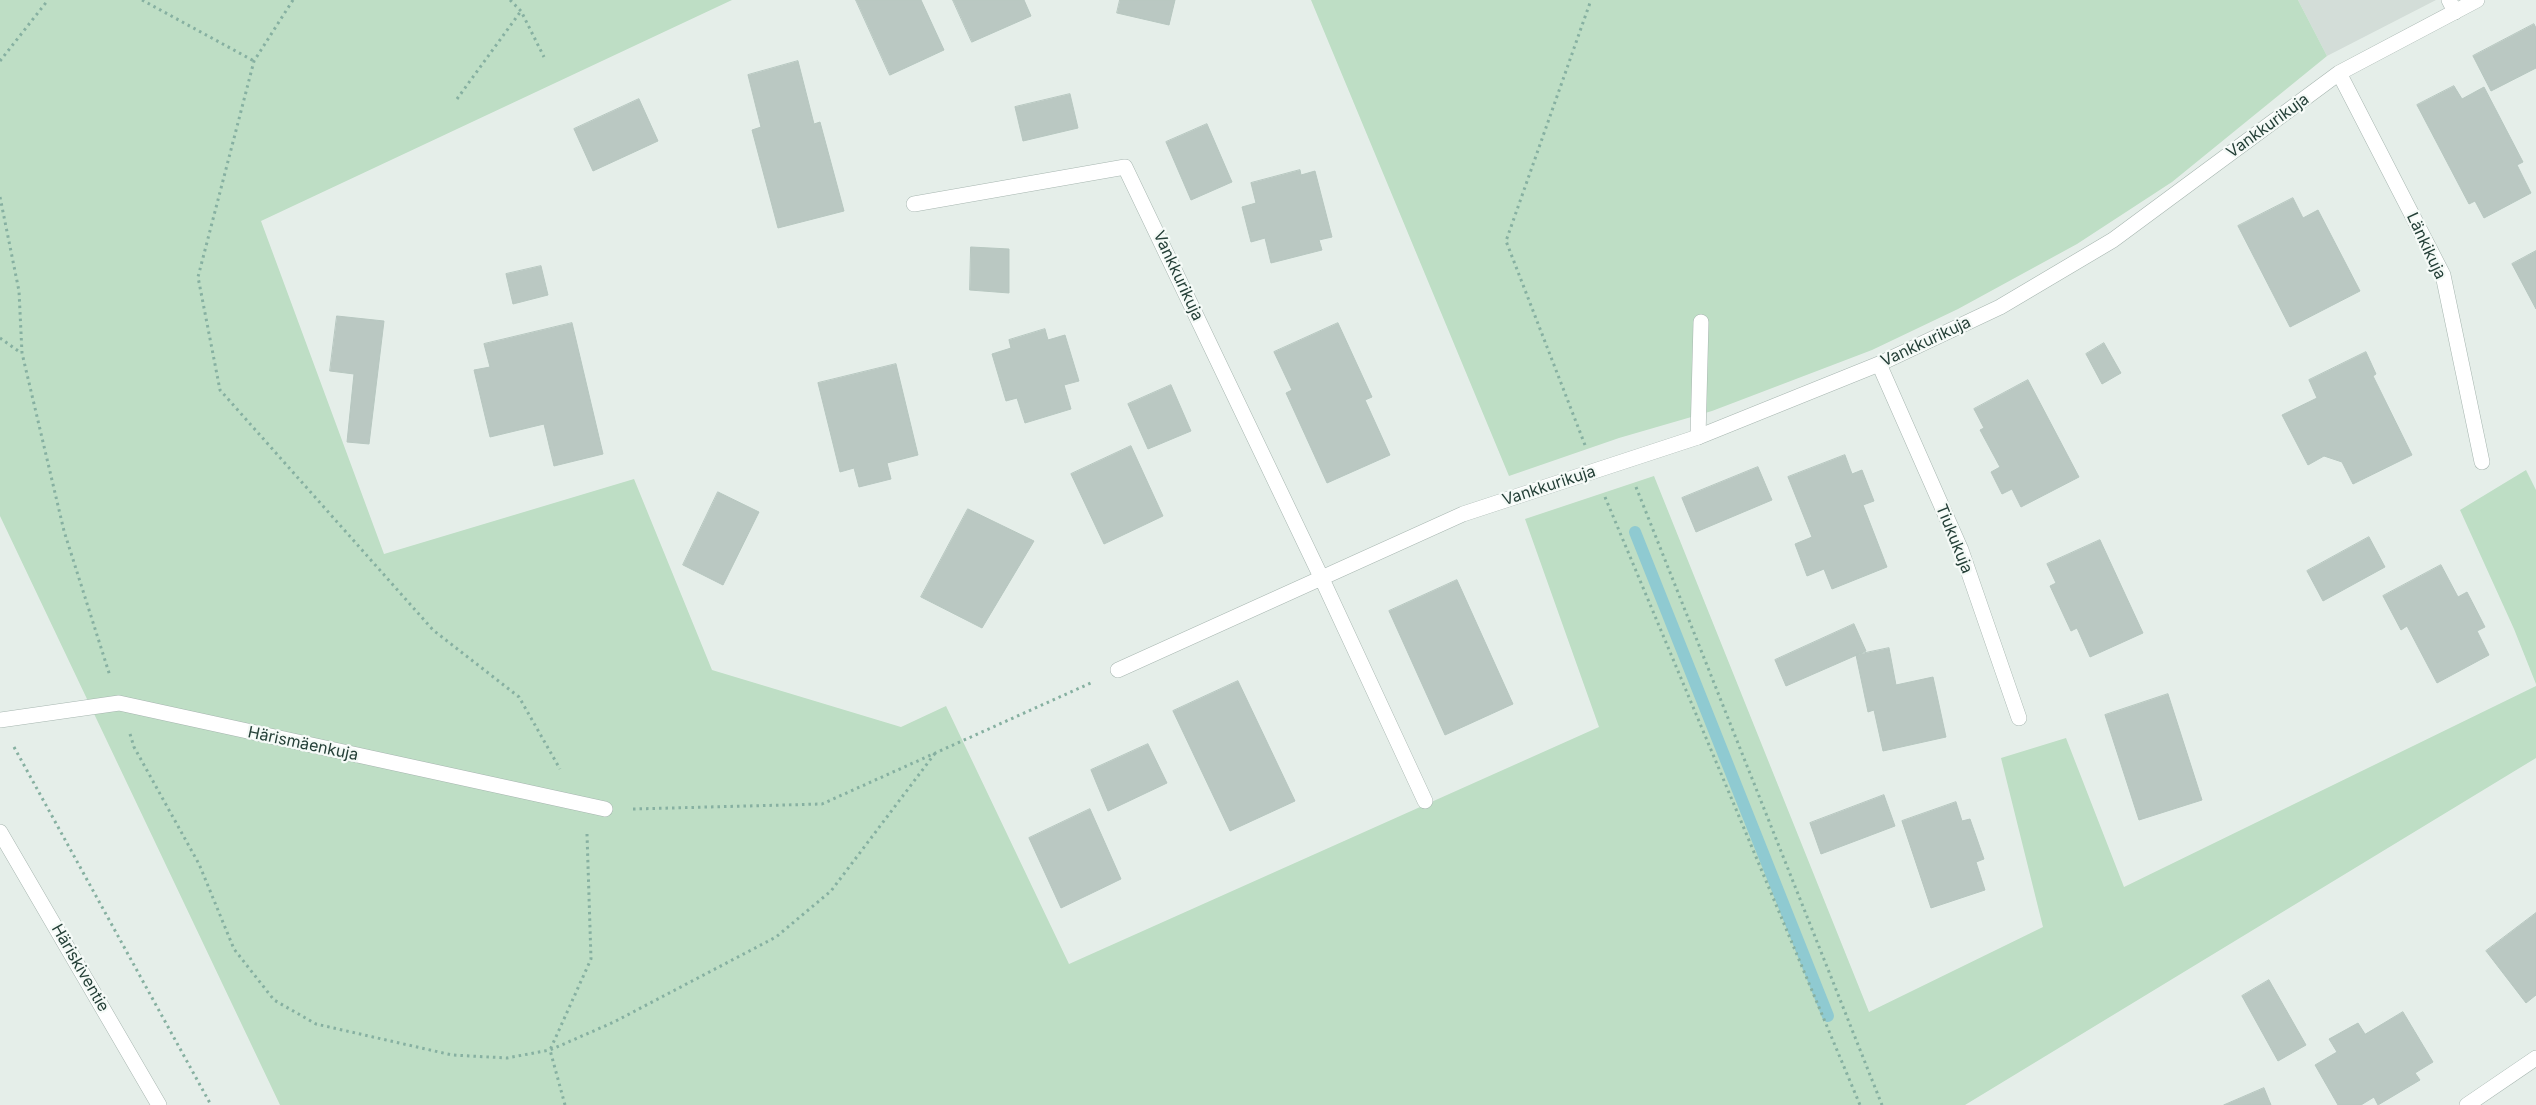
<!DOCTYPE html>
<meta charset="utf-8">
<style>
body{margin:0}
canvas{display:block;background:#e5eee9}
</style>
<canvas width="2536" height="1105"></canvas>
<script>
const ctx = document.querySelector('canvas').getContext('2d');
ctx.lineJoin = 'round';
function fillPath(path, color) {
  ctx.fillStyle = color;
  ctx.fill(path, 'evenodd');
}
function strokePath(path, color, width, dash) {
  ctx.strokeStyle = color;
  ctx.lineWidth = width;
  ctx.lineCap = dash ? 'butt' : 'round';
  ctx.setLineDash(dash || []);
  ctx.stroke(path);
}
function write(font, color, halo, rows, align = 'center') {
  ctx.font = font + ' Inter,sans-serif';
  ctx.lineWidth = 4.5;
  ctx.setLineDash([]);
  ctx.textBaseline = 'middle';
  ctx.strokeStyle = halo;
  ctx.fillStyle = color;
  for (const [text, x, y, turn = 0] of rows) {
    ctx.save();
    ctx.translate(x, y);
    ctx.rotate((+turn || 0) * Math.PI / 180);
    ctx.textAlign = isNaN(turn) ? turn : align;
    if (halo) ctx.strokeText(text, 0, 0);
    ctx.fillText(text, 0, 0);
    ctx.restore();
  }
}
fillPath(new Path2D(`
 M2298,0h138l-109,56z`), '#d3ddd8');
fillPath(new Path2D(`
 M0,0h732l-471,221 123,333 250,-75 78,191 189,57 45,-21 123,258 530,-237 -74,-208 129,-43 215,536 174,-85 -42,-169 65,-20 58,149 412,-201v72l-571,347h-1685l-280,-589z
 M1311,0h987l29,56 -155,126 -95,62 -119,65 -86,41 -160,61 -93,27 -110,38z
 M2526,470l10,20v194l-22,-55 -54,-119z`), '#bedec5');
strokePath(new Path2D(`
 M1635,532l193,484`), '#8fcad1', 12);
const building = new Path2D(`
 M856,0h65l23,50 -54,25z
 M953,0h71l7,16 -59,26z
 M1120,0h55l-6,25 -52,-12z
 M2534,24l2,4v40l-45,23 -18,-35z
 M798,61l16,63 6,-2 24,89 -66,17 -26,-98 9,-3 -13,-52z
 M2454,86l8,13 22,-12 39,75 -6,3 14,28 -47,25 -9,-17 -6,3 -52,-99z
 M1070,94l8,34 -55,13 -8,-34z
 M639,99l19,42 -65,30 -19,-42z
 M1207,124l25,58 -41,18 -25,-58z
 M1300,170l1,5 14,-4 17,66 -13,3 3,10 -51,13 -6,-25 -14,4 -9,-35 14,-4 -5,-20z
 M2293,198l10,20 15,-8 42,81 -70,36 -52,-101z
 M971,247l38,2v44l-39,-3z
 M2536,251v58l-24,-45z
 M541,266l7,29 -35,9 -7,-30z
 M337,316l47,5 -15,123 -22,-2 7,-68 -24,-3z
 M572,323l31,131 -49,12 -10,-42 -54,13 -16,-67 16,-3 -6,-23z
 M1338,323l34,74 -7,3 25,55 -63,28 -41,-90 6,-3 -18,-38z
 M1045,329l3,11 17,-5 14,46 -15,4 7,24 -46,14 -8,-25 -11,3 -14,-47 19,-6 -2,-8z
 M2104,343l17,30 -19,11 -16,-30z
 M2366,352l10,22 -3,2 39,79 -59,29 -11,-22 -18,-6 -16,9 -26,-50 35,-17 -8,-18z
 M896,364l22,91 -31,8 4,16 -32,8 -5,-19 -14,4 -22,-89z
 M2028,380l51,97 -58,30 -9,-18 -10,5 -11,-22 9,-5 -20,-37 4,-2 -10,-19z
 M1171,385l20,46 -43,18 -20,-45z
 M1131,446l32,70 -59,28 -33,-70z
 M1845,455l7,19 10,-4 12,31 -11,4 24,62 -55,22 -8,-20 -17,7 -12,-32 17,-7 -24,-60z
 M1758,467l14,33 -76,32 -14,-34z
 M718,492l41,20 -36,73 -40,-20z
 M968,509l66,32 -52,87 -61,-31z
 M2369,537l16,30 -62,34 -16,-30z
 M2100,540l43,93 -53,24 -13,-29 -6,3 -21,-45 6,-3 -9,-19z
 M2441,565l17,32 9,-5 18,35 -8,4 12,24 -52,28 -30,-57 -6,4 -18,-34z
 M1457,580l56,124 -68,31 -56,-124z
 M1854,624l12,27 -80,35 -11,-26z
 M1889,648l7,37 37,-8 13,60 -63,14 -9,-41 -6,2 -12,-57z
 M1238,681l57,120 -65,30 -57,-120z
 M2168,694l34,106 -63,20 -34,-105z
 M1148,744l19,39 -59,28 -17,-41z
 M1884,795l11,31 -74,28 -11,-31z
 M1956,802l6,19 8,-2 14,40 -8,3 9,28 -54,18 -29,-87z
 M1090,809l31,70 -60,29 -32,-70z
 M2536,913v82l-10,8 -40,-52z
 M2269,980l37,65 -28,16 -36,-65z
 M2403,1012l30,50 -18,11 5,7 -42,25 -4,-8 -13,8h-23l-23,-40 22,-13 -8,-13 29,-16 7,11z
 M2264,1088l7,17h-47z`);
fillPath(building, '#bac8c2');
strokePath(building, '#b7c7c0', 1);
const lane = new Path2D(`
 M2449,0l6,12
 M1698,437l3,-115`);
const street = new Path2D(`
 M2339,73l104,202 39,187
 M914,204l211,-37 197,412 103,222
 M1879,364l82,186 58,168
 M1118,670l345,-156 235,-77 181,-73 121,-57 113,-67 226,-167 138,-73
 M0,720l119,-17 486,106
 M0,832l159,273
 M2467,1105l69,-47`);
strokePath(lane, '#a7b6b0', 16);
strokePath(street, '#a7b6b0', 16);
strokePath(new Path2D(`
 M142,0l112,61
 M293,0l-39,61 -56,216 22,113 213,240 86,67 41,72
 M510,0l11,11 23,46
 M0,61l48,-61
 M457,99l64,-88
 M0,197l19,94 3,62 42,178 46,145
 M0,338l21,15
 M1585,445l-79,-204 85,-241
 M1636,487l246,618
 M1605,497l255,608
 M130,734l4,13 65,117 35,85 40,51 42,24 136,31 55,3 43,-8 64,-28 162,-85 55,-46 105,-139
 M14,747l197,358
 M633,809l189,-5 271,-122
 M565,1105l-15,-55 41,-91 -4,-125`), '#86b0a1', 3, [2.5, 4]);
strokePath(lane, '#fff', 15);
strokePath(street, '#fff', 15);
write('16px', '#243f37', '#f5faf7', [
 ["Vankkurikuja",2268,126,-36],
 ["Länkikuja",2426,246,65],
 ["Vankkurikuja",1178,276,65],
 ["Vankkurikuja",1926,342,-25],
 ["Vankkurikuja",1549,486,-18],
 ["Tiukukuja",1954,539,68],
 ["Härismäenkuja",303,744,12],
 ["Häriskiventie",80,968,60]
]);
</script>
